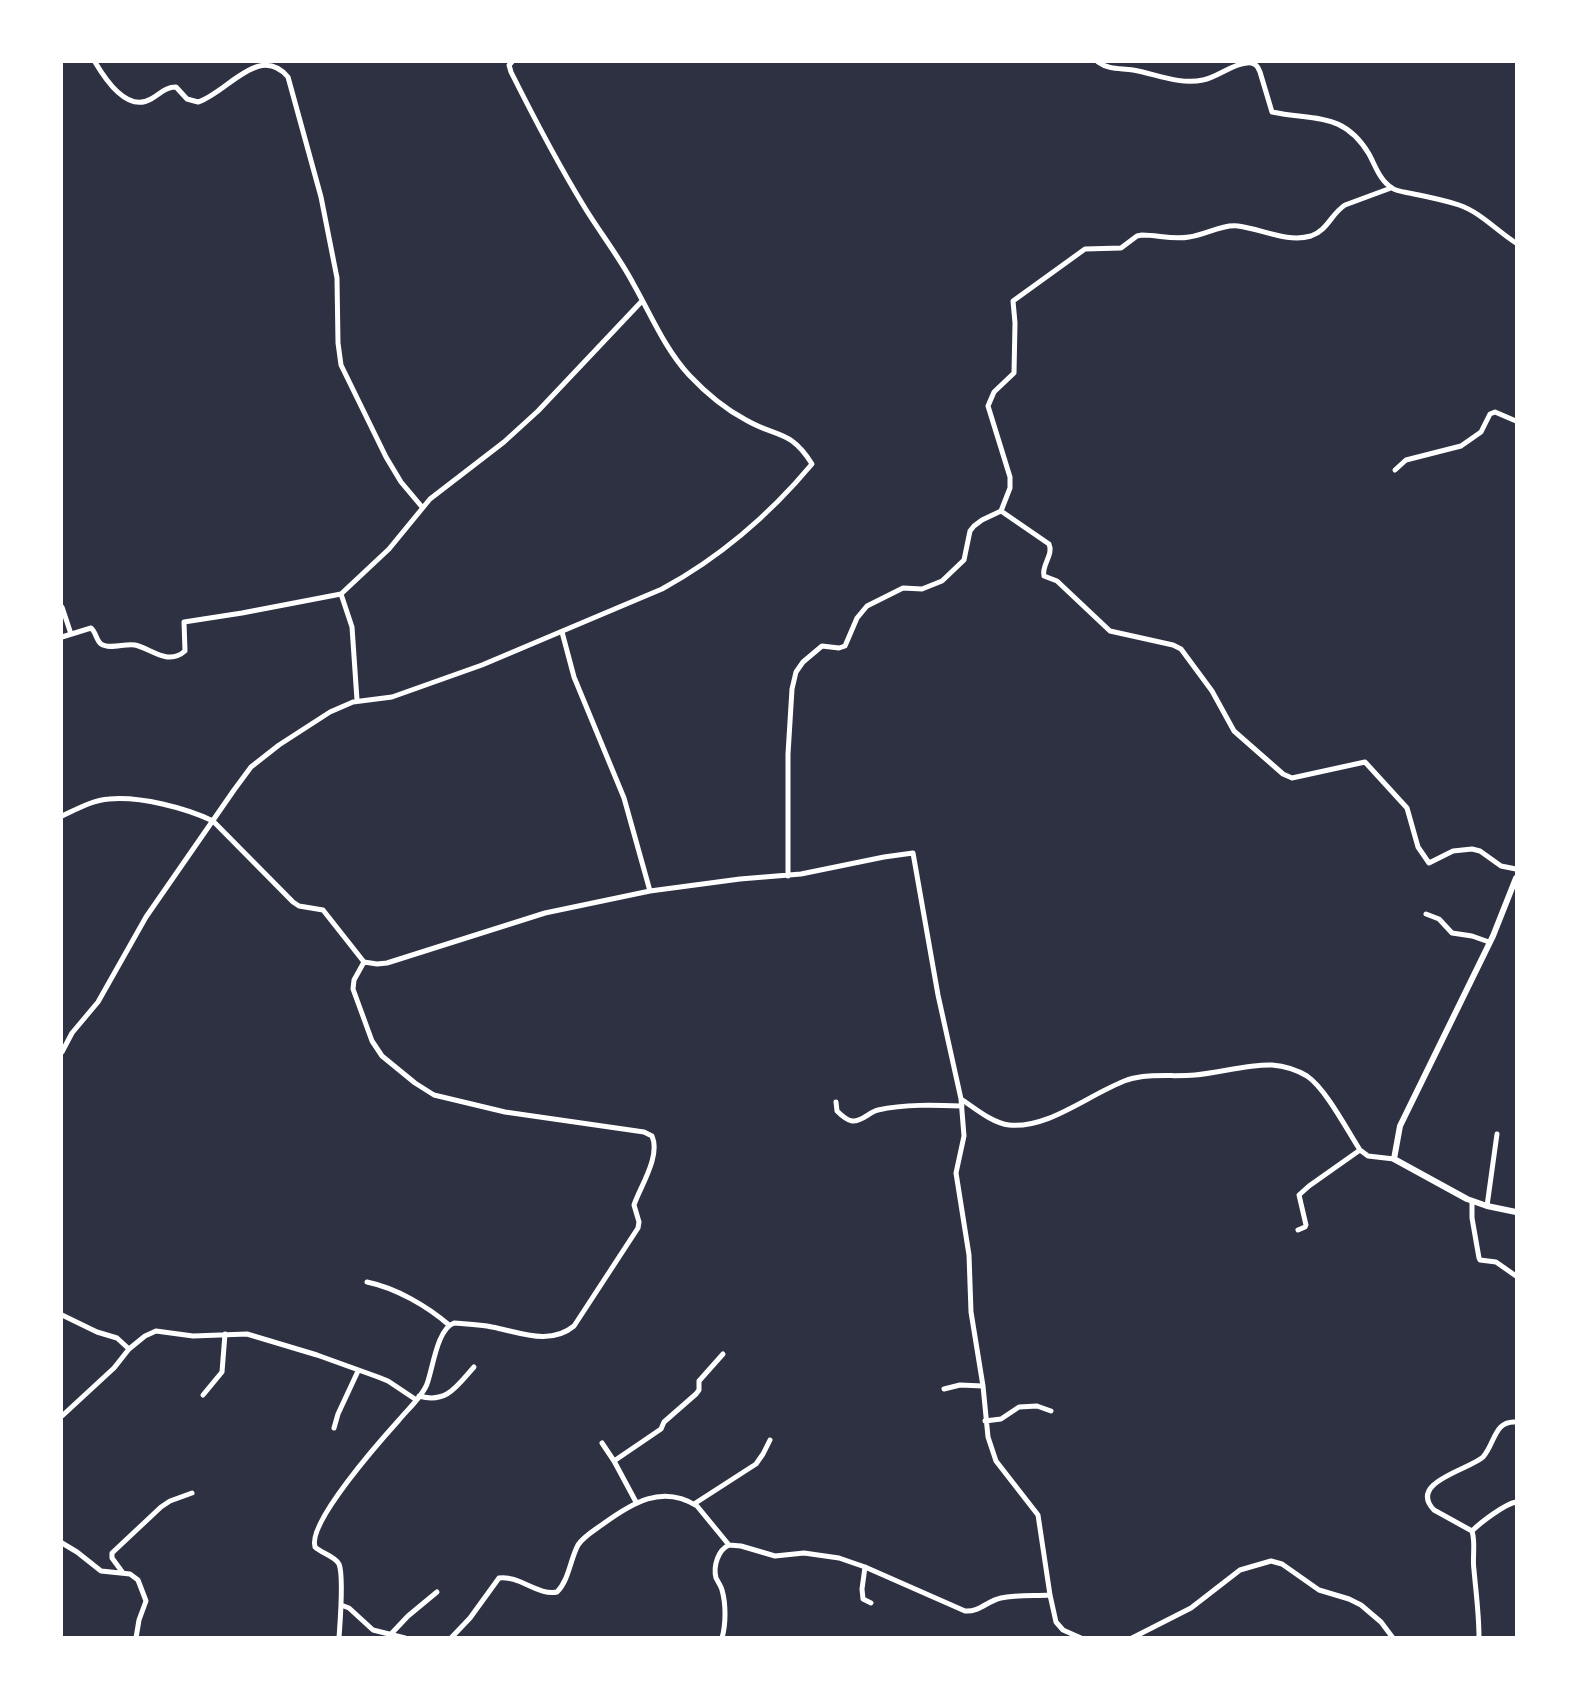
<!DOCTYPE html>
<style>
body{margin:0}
#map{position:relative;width:1578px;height:1699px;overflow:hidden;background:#2d3142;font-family:"Noto Serif",serif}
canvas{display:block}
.frame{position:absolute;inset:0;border:63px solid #fff;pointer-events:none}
</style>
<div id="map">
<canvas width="1578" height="1699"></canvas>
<div class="frame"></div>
</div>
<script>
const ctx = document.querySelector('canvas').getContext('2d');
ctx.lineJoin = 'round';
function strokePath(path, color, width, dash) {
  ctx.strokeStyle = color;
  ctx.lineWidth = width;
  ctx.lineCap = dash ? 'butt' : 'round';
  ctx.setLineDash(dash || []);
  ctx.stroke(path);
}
strokePath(new Path2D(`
 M95,62c10,17 32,51 56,37 9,-5 14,-12 25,-12l11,12 11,3c29,-9 61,-59 90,-25l33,120 16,81 1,65 3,22 45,92 15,25 21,25
 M1098,62c11,8 22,6 35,8 23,4 46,15 70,10 15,-3 29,-16 44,-17 7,-1 11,3 13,9l12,40c42,9 71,-1 97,42 6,11 11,27 23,34 6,4 15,4 22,6 15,3 30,6 45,11 21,7 38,26 57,38
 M1395,470l11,-10 55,-14 20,-14 9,-18 5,-2 21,9
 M1001,511l48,33c5,11 -8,21 -5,32l13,5 53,50 63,14 8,4 31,42 22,40 49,43 9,4 73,-16 42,46 11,39 11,16 24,-12 19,-2 8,2 21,15 15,3
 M341,594l11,33 5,73
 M62,607l9,27
 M562,632l12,45 50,121 26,93
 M62,637l29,-9c5,4 5,12 10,16 9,6 24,-1 34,1 17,4 33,21 50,6l-1,-29 58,-9 99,-19 48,-45 41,-50 74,-57 34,-31 104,-110
 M62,816c15,-7 31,-16 47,-17 31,-3 77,9 104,22l80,81 6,4 24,4 41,52 13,2 10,-1 158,-50 105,-22 90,-12 61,-5 83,-17 29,-4 25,142 23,104c14,9 31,24 48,26 40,4 80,-31 118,-45 22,-7 46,-3 68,-5 24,-2 54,-11 77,-10 12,1 25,5 35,11 19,13 40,54 53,74l8,6 26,3
 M788,876v-122l4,-65 4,-17 7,-10 19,-16 17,2 6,-2 12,-28 10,-12 36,-18 19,1 20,-8 22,-21 6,-29 4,-5 8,-6 19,-9 9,-23v-11l-22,-71 6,-14 20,-19 1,-50 -2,-22 72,-52 36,-1 16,-12 5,-1c16,0 31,5 47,2 16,-2 33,-13 49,-11 24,3 49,17 73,10 17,-6 20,-22 34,-31l46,-17
 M1426,914l13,5 13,14 20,3 17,6
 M62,1052l10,-19 26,-31 48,-85 88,-127 17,-23 28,-22 51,-33 23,-10 39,-5 90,-32 180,-76c57,-31 109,-76 150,-125 -22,-35 -35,-26 -66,-44 -21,-11 -41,-28 -57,-45 -24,-26 -38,-60 -55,-90 -14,-27 -33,-51 -49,-77 -27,-44 -51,-90 -74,-136l-2,-7 3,-3
 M961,1099l3,37 -8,37 13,82 2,57 12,74 5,51 8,24 42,54 12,80 6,27 7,8 18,8
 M836,1102l1,9c4,4 9,9 15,10 10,1 17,-9 26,-11 27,-6 56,-5 84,-4
 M1472,1201v17l7,40 1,2 16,2 20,14
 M1487,1206l10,-72
 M1298,1230l7,-3 1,-2 -7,-30 10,-9 51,-36
 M367,1282c29,6 60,24 82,43
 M62,1315l35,17 20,6 12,11
 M944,1389l16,-4 23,1
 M203,1395l19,-23 3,-38
 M419,1396c28,8 38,-10 55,-29
 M62,1416l52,-48 15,-19 16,-13 11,-5 37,5 54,-2 70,21 61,22 10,4 27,18
 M985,1421l16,-2 18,-12 18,-1 14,5
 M334,1428l4,-14 20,-43
 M602,1443l12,18
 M636,1502l-22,-41 47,-32 3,-7 32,-28 3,-4v-9l24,-27
 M694,1504l62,-40 7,-10 7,-14
 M1472,1531c9,-9 33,-27 44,-29
 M62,1543l15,9 24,19 29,3 8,6 8,21 -7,19 -3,18
 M865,1567l-3,22 1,10 8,4
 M123,1573l-11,-15v-5l49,-46 9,-6 22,-8
 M341,1605l8,3 24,22 32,8
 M391,1634l17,-18 29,-24
 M339,1638c1,-15 5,-62 0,-74 -4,-8 -18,-11 -24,-17 -8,-24 66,-107 84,-127 9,-11 23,-23 28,-36 6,-16 10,-55 27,-61 12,1 26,1 38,4 27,5 58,19 82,-1l64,-98 1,-6 -5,-17c6,-18 27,-49 18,-69l-8,-4 -139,-20 -71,-17 -19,-12 -33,-27 -10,-15 -19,-52 1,-9 10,-18
 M451,1638l19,-20 29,-40c20,-3 39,18 58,14 12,-12 13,-32 21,-47 6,-9 17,-15 25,-21 29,-21 59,-40 94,-18l32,39
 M722,1638c4,-14 4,-34 0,-48 -1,-4 -4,-8 -6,-12 -3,-12 2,-28 13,-33l12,1 34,10 29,-3 35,5 26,9 100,44c15,1 22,-10 36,-13 16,-3 33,-2 49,-3
 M1132,1638l59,-30 49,-38 31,-9 11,3 37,26 30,9 12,6 20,17 12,16
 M1479,1638c0,-24 -3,-45 -5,-68 -2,-13 2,-26 -2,-39l-38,-21c-27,-28 37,-41 49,-53 12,-13 11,-37 33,-35`), '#fff', 5);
strokePath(new Path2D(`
 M1516,878l-23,58 -93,190 -6,33 73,40 20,7 29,6`), '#fff', 6);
</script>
